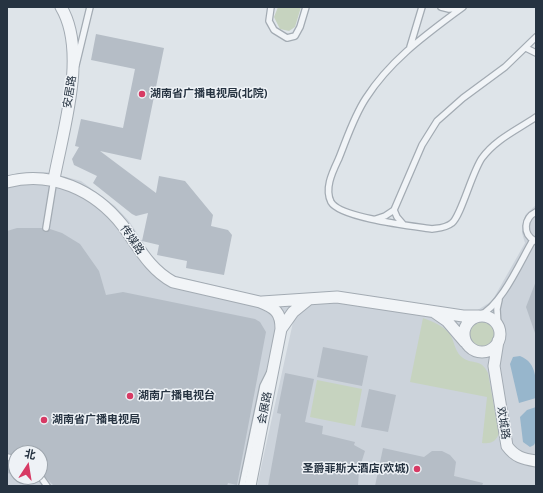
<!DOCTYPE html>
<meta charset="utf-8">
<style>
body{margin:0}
#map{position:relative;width:543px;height:493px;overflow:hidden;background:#dee4e9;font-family:"Noto Sans","Noto Sans SC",sans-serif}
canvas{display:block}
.frame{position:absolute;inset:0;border:8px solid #263341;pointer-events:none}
.north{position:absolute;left:8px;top:445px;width:40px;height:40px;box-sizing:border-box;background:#eef2f6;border:1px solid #9ea6ae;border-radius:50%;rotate:12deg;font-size:11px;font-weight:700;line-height:16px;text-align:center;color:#263341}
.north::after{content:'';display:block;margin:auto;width:14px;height:18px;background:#d73a64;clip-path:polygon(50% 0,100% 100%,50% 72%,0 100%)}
</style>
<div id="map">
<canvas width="543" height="493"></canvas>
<div class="frame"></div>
<div class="north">北</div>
</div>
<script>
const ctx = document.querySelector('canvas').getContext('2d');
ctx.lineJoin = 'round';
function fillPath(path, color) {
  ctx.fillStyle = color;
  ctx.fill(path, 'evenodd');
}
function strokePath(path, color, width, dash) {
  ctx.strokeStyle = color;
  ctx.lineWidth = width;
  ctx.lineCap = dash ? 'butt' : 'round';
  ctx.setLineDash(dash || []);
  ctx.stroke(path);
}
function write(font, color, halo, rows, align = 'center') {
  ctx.font = font + ' "Noto Sans","Noto Sans SC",sans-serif';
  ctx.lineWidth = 3;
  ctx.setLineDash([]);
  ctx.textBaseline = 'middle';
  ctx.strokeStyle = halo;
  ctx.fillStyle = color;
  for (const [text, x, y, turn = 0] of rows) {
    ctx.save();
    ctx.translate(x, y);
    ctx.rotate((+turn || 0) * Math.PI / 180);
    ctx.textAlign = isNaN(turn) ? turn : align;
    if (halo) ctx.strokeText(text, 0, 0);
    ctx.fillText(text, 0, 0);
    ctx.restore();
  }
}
fillPath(new Path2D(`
 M47,172l34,9 34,25 14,15 27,41 16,13 86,21h34l-41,190h-244v-310l12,-3zM16,453h24v24h-24z
 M536,205v281h-279l42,-191h58l110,17 9,-1 16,-10 33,-58 -3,-10 1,-11 3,-8z`), '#ccd3db');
fillPath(new Path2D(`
 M278,7h23l-6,20 -6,4 -9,-2 -6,-12z
 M423,318c10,4 22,8 28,18 4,8 4,16 12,22 10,7 18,0 25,15l11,61c-4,8 -8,10 -17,9l5,-46 -77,-15z
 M470 334a12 12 0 1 1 24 0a12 12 0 1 1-24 0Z
 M317,380l45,9 -7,37 -45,-9z`), '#c6d3bf');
fillPath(new Path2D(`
 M520,356c18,7 16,26 16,42l-17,5 -9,-39 3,-7z
 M536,407v34l-2,4 -4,2 -7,-5 -3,-25 7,-7z`), '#97b6cc');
fillPath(new Path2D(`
 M96,34l68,14 -23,112 -41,-9 56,42 3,-17 26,5 28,34 -2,11 17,4 4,5 -8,40 -38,-7 1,-7 -30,-6 2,-10 -17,-4 6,-28 -12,3 -4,-2 -39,-31 4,-7 -23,-11 -2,-6 7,-12 -4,-1 6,-27 42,9 12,-59 -44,-9z
 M17,228h25l4,4 4,-3 12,4 18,11 19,27 7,24 17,-3 132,27 5,3 6,10 -29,153 -9,-2 -1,3h-173l-14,-14v-19h-24v2l-9,-2v-222z
 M536,281v52h-1l-9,-26z
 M323,347l45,9 -6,30 -45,-9z
 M285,373l29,6 -9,43 18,4 -1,8 33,8 -1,3 11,6 -6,19 -1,16h-90l13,-72 -4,-1z
 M369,389l27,6 -8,37 -27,-5z
 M383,448l41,9 8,-6h10l8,4 6,7 -2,14 29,7 -1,3h-107z
 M7,461l9,2v12l-9,-2z`), '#b5bdc6');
const lane = new Path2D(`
 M271,7l-2,14 5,9 13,8 8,-2 5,-9 6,-20
 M441,7l8,2 12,-1
 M463,7c-36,27 -72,52 -97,91 -12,18 -19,40 -27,60 -6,13 -15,30 -8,44 9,16 81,24 101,27 7,-1 14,-1 20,-6 9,-7 20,-51 30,-65 14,-19 35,-28 54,-41
 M410,47l12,-40
 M526,48l10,5
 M76,65l14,-58
 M394,210l3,7 6,7
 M376,219l9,-3 9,-6 28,-65 15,-24 26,-23 42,-31 31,-30
 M46,228l8,-49
 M535,241c-13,-7 -11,-23 1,-29
 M479,316c23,-11 41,-54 54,-76
 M498,327l-1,-18 2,-9
 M7,457l9,2
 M40,476l7,10
 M242,486l21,-100 7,-14`);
const street = new Path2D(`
 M54,179c9,-49 34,-127 7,-172
 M7,182c44,-12 88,8 116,44 15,20 26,43 50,56l87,20c15,6 21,10 21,27l-31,157
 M262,302l75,-5 126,19h16
 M434,312l13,9 18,21
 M464 334a18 18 0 1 1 36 0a18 18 0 1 1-36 0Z
 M281,329l12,-17 16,-13
 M498,341l-4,25 13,80c8,11 16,13 29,15`);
strokePath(lane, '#a3abb3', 8);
strokePath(street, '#a3abb3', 13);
strokePath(lane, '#f1f4f7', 5.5);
strokePath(street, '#f1f4f7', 11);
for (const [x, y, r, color] of [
 [142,94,4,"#d73a64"],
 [130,396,4,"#d73a64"],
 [44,420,4,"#d73a64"],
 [417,469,4,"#d73a64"]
]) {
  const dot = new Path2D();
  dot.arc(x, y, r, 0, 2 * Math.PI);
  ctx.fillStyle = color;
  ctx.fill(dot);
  strokePath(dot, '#eef2f6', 1.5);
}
write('11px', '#263341', '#eef2f6', [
 ["安居路",70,92,-81],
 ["传媒路",132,240,55],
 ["会展路",265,408,-79],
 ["欢城路",503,423,81]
]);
write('bold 11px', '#263341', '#eef2f6', [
 ["湖南省广播电视局(北院)",150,94],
 ["湖南广播电视台",138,396],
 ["湖南省广播电视局",52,420],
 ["圣爵菲斯大酒店(欢城)",409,469,"right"]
], 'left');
</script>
